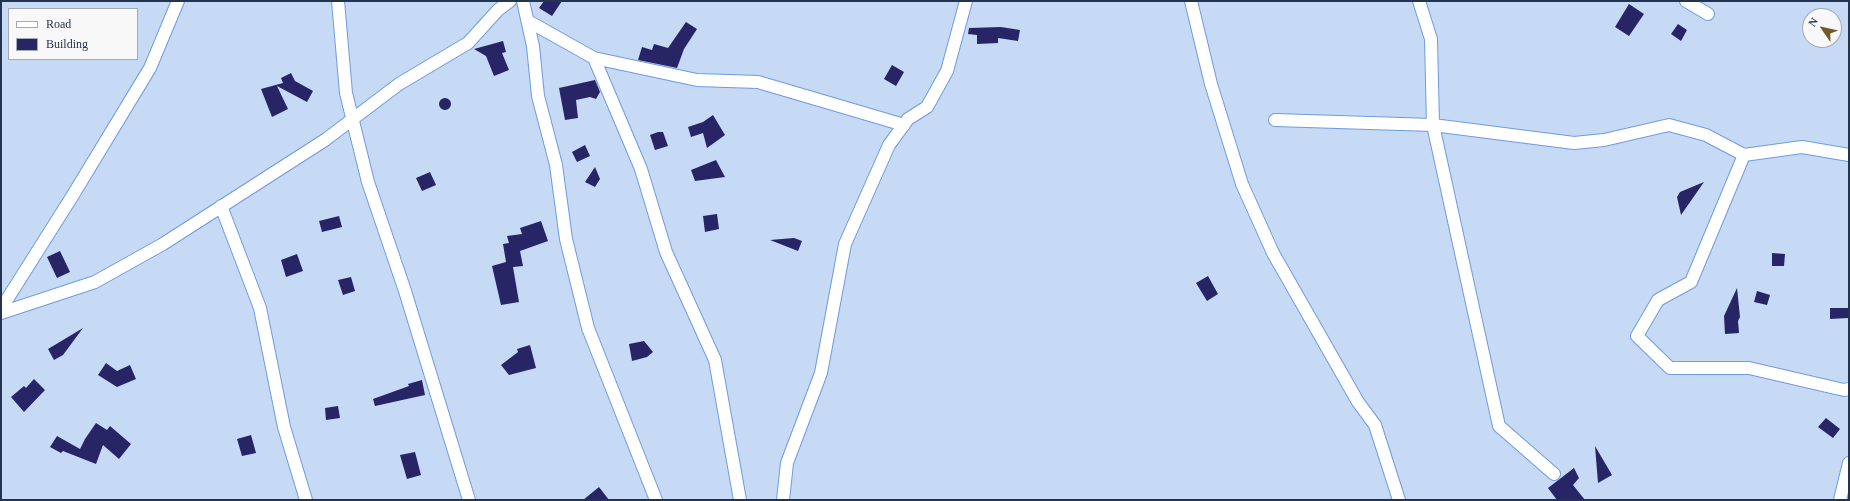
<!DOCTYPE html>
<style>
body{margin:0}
#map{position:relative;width:1850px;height:501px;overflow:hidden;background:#c6d9f5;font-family:Georgia,serif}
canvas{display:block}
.frame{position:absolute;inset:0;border:2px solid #223450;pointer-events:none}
.legend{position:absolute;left:8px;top:8px;width:130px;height:52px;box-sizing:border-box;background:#f8f8f8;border:1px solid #a2aab5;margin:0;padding:5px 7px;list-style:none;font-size:12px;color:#223450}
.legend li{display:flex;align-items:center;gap:8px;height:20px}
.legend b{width:20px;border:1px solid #a2aab5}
.north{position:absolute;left:1802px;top:8px;width:40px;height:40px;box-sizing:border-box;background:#f8f8f8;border:1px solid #a2aab5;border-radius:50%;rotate:304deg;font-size:11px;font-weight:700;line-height:16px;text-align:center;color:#223450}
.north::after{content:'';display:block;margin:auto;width:14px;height:18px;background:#73582a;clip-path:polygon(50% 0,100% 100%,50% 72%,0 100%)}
</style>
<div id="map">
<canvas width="1850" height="501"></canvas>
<div class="frame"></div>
<ul class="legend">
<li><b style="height:5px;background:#fff"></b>Road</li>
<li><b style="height:11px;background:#272565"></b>Building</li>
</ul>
<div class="north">N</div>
</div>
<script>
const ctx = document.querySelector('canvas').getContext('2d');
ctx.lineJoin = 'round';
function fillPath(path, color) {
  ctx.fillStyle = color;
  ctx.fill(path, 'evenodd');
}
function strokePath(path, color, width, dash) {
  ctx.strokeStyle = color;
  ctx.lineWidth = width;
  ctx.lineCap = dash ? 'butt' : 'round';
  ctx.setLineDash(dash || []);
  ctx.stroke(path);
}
fillPath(new Path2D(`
 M544,1h18l-10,15 -13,-8z
 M1629,4l15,10 -15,22 -14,-9z
 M686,22l11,7 -13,20 -7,19 -39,-8 4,-13 10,3 2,-6 14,4z
 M1678,24l9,6 -6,11 -10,-7z
 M1001,27l19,3 -2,11 -20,-3v5l-21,1v-9l-9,-1 1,-6z
 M503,41l3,11 -4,1 7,17 -15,6 -8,-20 -12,-7z
 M892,65l12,7 -8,14 -12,-7z
 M291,73l4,8 18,10 -6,11 -30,-16 11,23 -16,8 -11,-28 22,-6 -2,-5z
 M595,80l5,12 -4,7 -6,-2 -14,3 2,18 -13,2 -6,-32z
 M439 104a6 6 0 1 1 12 0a6 6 0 1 1-12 0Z
 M713,115l12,20 -18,13 -4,-15 -12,4 -3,-10 15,-5z
 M658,132h5l5,14 -13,4 -5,-15z
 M585,145l5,11 -13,6 -5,-10z
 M716,160l9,17 -30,4 -4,-11z
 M595,167l5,12 -5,8 -10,-5z
 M430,172l6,13 -14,6 -6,-13z
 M1704,182l-23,33 -4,-18 3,-5z
 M717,214l2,15 -14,3 -2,-16z
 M339,216l3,11 -20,5 -3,-11z
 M541,221l7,20 -28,10 3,15 -10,1 6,35 -18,3 -9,-39 14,-4 -3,-18 6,-1 -2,-7 15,-2 -2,-6z
 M794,238l8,3 -4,10 -28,-11z
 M60,251l10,21 -13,6 -10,-21z
 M1772,253l13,1 -1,12h-12z
 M297,254l6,17 -17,6 -5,-17z
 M1208,276l10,18 -11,7 -11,-18z
 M351,277l4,14 -12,4 -5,-15z
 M1737,288l3,29 -2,4 1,12 -14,1 -1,-18z
 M1757,291l13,4 -3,10 -13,-3z
 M1830,308h18v10l-18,1z
 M83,328l-20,27 -9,5 -6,-11z
 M644,341l9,11 -6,5 -15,4 -3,-17z
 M530,345l6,23 -27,7 -8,-10 17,-13 -1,-3z
 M106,363l11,8 13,-6 6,14 -19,8 -19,-12z
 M34,379l11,11 -21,22 -13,-15 13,-11 2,2z
 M422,380l3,15 -50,11 -2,-7 36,-13 -1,-2z
 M338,406l2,12 -14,2 -1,-12z
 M1826,418l14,11 -7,9 -15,-11z
 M96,423l11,7 3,-4 21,18 -12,15 -16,-14 -7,19 -33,-13 -2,2 -11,-6 7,-11 23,13 5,-10z
 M251,435l5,18 -14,3 -5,-17z
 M1595,446l17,29 -14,8z
 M415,452l6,23 -14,4 -7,-24z
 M1574,468l5,10 -6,7 12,15h-28l-9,-12z
 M599,487l10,13h-26z`), '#272565');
const minor = new Path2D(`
 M338,1l8,92 22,89 37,109 64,209
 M523,1l10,45 5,50 18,69 10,74 22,89 68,172
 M1191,1l20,83 31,100 31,69 85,149 17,23 24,75
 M1419,1l12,38 2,86 66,301 55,48
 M1686,1l22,13
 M528,21l66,37 47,111 25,83 49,108 25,140
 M594,58l103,22 61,2 146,43
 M1275,120l158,5 141,18 30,-3 65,-15 37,10 38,20 58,-8 47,8
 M1744,155l-53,127 -33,18 -21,36 33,32h79l95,22 5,-1
 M221,206l39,102 24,119 22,73
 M1,309l72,-114 77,-127 28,-67
 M1,313l94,-31 68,-38 162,-104 74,-56 69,-41 30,-33 12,-9
 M783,500l4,-37 34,-90 24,-129 44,-99 19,-26 19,-12 20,-36 19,-70
 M1840,500l9,-37`);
strokePath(minor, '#709bde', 14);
strokePath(minor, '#fff', 12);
</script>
